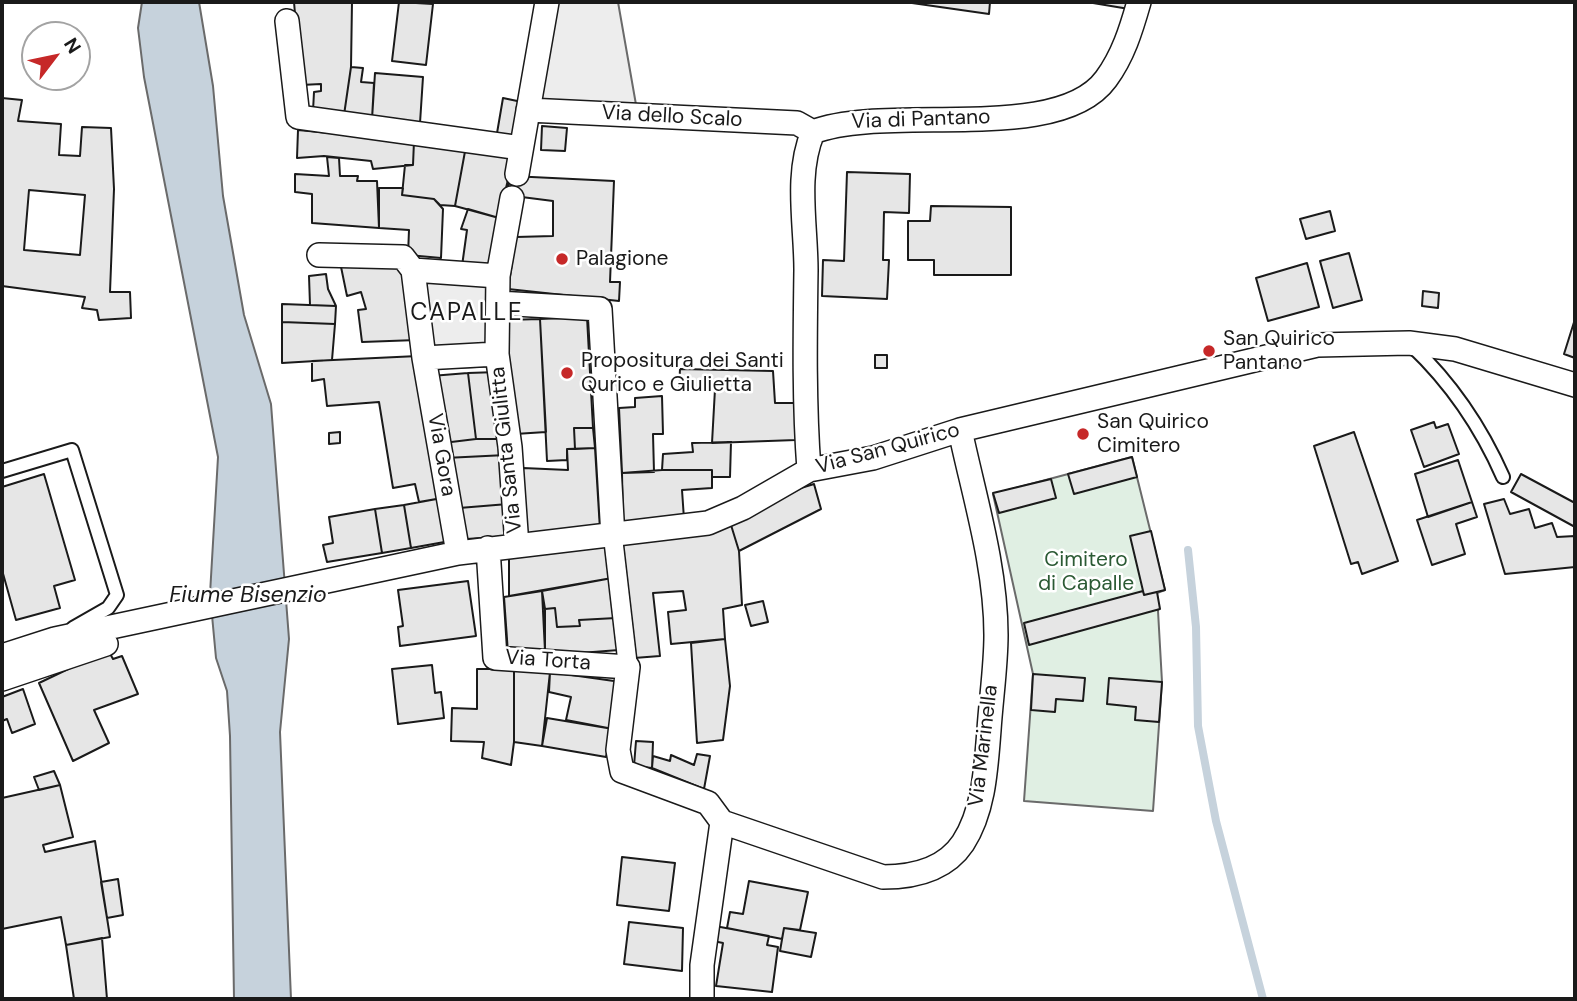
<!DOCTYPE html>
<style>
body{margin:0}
#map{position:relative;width:1577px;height:1001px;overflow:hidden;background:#fff;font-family:"DM Sans",sans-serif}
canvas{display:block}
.frame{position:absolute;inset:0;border:4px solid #1a1a1a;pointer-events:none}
.north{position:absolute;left:21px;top:21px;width:70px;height:70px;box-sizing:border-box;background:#fff;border:2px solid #a3a3a3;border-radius:50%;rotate:58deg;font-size:19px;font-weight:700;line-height:28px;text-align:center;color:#1a1a1a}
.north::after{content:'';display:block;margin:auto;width:24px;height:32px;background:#c62828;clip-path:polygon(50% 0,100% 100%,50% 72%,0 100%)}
</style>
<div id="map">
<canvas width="1577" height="1001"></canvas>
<div class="frame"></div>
<div class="north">N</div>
</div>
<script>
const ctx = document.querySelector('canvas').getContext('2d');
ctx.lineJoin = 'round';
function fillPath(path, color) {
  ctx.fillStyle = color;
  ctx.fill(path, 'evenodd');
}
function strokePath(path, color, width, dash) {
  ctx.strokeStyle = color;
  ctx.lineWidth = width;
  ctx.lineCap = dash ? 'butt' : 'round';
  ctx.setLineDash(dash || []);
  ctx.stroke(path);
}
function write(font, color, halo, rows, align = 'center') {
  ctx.font = font + ' "DM Sans",sans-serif';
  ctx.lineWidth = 5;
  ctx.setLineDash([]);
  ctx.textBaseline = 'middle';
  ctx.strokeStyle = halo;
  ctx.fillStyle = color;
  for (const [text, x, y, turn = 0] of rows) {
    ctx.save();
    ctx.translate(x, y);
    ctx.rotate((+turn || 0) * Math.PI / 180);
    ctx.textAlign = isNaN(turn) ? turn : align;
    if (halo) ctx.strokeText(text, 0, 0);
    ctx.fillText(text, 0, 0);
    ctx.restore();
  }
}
const green = new Path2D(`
 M1132,457l33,133 -8,3 5,89 -9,129 -129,-10 9,-127 -40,-180z`);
fillPath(green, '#e0efe3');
strokePath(green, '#6a6a6a', 2);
const parking = new Path2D(`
 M547,2h71l20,114 -110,-6z
 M409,265l94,5 1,96 -81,3z`);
fillPath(parking, '#ededed');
strokePath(parking, '#6a6a6a', 2);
const water = new Path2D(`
 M142,2h57l14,84 10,110 21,119 27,89 18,235 -9,93 11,267h-57l-4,-263 -3,-45 -11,-33 -6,-64 8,-137 -74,-380 -6,-49z`);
fillPath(water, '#c6d2dc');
strokePath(water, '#6a6a6a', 2);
strokePath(new Path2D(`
 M1188,550l8,77 2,99 18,95 47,178`), '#c6d2dc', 8);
const building = new Path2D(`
 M294,2h58l-1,65 -7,48 -31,-4 1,-19 7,-1v-7l-20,1z
 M399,2l34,2 -7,61 -34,-4z
 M905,2h85l-1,12z
 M1087,2h43l-1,7z
 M351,67l12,1 -2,14 13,1 -2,36 -28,-4z
 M375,73l48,4 -3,46 -48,-4z
 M2,98l20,2 -4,21 43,3 -2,31 21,1 2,-29 29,1 3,61 -4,103h20l1,26 -32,2 -2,-10 -15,-2 3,-11 -83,-11zM29,190l56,5 -5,60 -56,-5z
 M503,98l19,4 -7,40 -19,-3z
 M542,126l25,2 -2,23 -24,-1z
 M298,130l116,11 -1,24 -40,4 -2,-8 -47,-5 -27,2z
 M414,141l52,5 -11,60 -15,-1 -6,-6 -32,-4 3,-30h8z
 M466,146l48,8 -15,64 -44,-12z
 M327,157l12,1 1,18h18l-1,5h20l2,47 -67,-5v-29l-17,-2v-18l34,2z
 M847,172l63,2 -1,39 -25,-1 -1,48h6l-2,39 -65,-3 1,-36 21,1z
 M511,176l103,5 -4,101h10l-1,19 -111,-12 8,-52 37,-1v-35l-47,-6z
 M379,188h24l-1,7 32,4 9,10 -2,49 -33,-3 1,-25 -30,-2z
 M931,206l80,1v68h-77v-15h-26v-39h22z
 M468,209l31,9 -8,49 -29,-1 5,-36 -6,-1z
 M1330,211l5,20 -29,8 -6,-20z
 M1349,253l13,47 -29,8 -13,-47z
 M340,262l64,1 13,77 -55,2 -4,-32 8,-1 -5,-17 -14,4z
 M1307,263l12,44 -51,14 -12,-43z
 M326,274l2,15 8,17 -26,-1 -1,-29z
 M1423,291l16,2 -1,15 -16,-2z
 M282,304l54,2 -1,18 -53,-2z
 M587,317l6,111h-19l1,21h-8v11l-20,1 -7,-142z
 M540,319l6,113 -31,2 -9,-114z
 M1575,319v39l-11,-4z
 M282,322l53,2 -3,36 -50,3z
 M875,355h12v13h-12z
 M418,356l24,142 -23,4 -4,-18 -22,4 -14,-86 -52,4 -3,-27 -12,2v-20z
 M680,369l93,2 2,32h20l1,37 -84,3 3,-54 -36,-1z
 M498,372l9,67h-31l-8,-66z
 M468,373l8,66 -33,4 -12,-67z
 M662,396l1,38h-10l1,38 -32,1 -3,-65 16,-1v-9z
 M1434,422l2,6 12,-4 11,30 -35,13 -13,-37z
 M574,428h19l2,20 -20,1z
 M340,432v11l-11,1v-11z
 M1354,432l44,129 -36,13 -4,-12 -7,2 -37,-118z
 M476,439h31l-1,16 -61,3 -2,-15z
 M731,442l-1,35h-18v-7h-50l1,-16 30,-2 -1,-9z
 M595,448l5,82 -77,6v-68l45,2 -1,-21z
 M506,455l2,49 -49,4 -14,-50z
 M1132,457l5,20 -63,17 -6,-20z
 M1458,460l14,42 -44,15 -13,-43z
 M662,470h50v18l-30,2 2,29 -61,7 -1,-53z
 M44,474l31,106 -21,6 6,22 -44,12 -14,-50v-83z
 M1521,474l54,29v24l-64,-35z
 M1051,479l5,19 -57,15 -6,-20z
 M814,484l7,25 -82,42 -8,-26 70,-37z
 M442,498l8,43 -39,7 -7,-43z
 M1504,499l6,15 19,-5 6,19 17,-5 5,14 18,-1v31l-70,7 -21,-70z
 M1472,502l5,15 -21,7 9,30 -33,11 -15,-45z
 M508,504v32l-41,3 -8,-31z
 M404,505l7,43 -29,5 -7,-44z
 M375,509l7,44 -55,9 -4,-17 10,-2 -4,-26z
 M731,525l8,26 3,54 -19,4 2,30 -54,5 -3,-32 18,-2 -3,-19 -30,2 7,63 -26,2 -13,-114 97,-13z
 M1151,531l14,59 -21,5 -14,-59z
 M608,546l4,32 -103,18v-46z
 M612,578l4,40 -37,2 1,6 -23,1 -2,-19 -10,1 -3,-18z
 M468,581l8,55 -76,10 -2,-19 5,-1 -5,-36z
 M542,591l3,60 -37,2 -4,-56z
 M1143,591l1,4 13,-3 3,17 -131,36 -5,-22z
 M763,601l5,21 -17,4 -6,-21z
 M555,608l2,19 23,-1 -1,-6 37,-2 3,32 -39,3 -35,-2v-42z
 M725,639l5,47 -7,54 -26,3 -6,-100z
 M108,650l5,9 9,-3 16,38 -44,16 15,33 -36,18 -34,-78z
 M432,665l3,28 6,-1 3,26 -46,6 -6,-55z
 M477,669h37v73l-3,23 -29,-7 2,-16 -33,-1 1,-33 25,1z
 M514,669l36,3 -8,74 -28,-4z
 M550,672l71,10 -8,47 -47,-9 5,-23 -22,-5z
 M1033,674l52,4 -2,23 -27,-2 -1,13 -24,-2z
 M1109,678l53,4 -3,40 -24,-2 1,-13 -29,-3z
 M23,689l12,35 -23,9 -5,-14 -5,2v-24z
 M547,718l66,11 -7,28 -64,-11z
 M636,741l17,1 -1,26 -18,-2z
 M697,754l13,2 -6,33 -52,-21 1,-12 17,5 1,-6 23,10z
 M54,771l6,14 -21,5 -5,-13z
 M60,785l13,52 -30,8 2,7 50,-11 15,96 -44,8 -5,-28 -59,12v-131z
 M622,857l53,6 -6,48 -52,-6z
 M118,879l5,36 -16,3 -6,-36z
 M749,881l59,11 -8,38 -16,-2 -2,11 -55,-11 3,-16 13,2z
 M629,922l54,6 -1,43 -58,-7z
 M715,926l54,10 -2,9 11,2 -6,45 -56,-6 7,-43 -10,-2z
 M784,928l32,5 -5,24 -31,-6z
 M102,938l5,61h-33l-8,-54z`);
fillPath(building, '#e6e6e6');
strokePath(building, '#1a1a1a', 2);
const service = new Path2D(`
 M1412,346c40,38 69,81 91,131
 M2,471l70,-21 45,145 -9,13 -35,20`);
const pedestrian = new Path2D(`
 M613,537l15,130`);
const minor = new Path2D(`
 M287,21l11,96 223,31
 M528,110l269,13 16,9
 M517,174l30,-172
 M319,255l84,2 10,13
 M498,276l14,-78
 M498,303l102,6 13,228
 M497,354l-73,4 -11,-88 85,6 -1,78 13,93 7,99
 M424,358l34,195
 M809,470c-5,-67 -4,-132 -3,-200 0,-45 -11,-96 7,-138 75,-29 245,13 293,-53 17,-23 25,-49 33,-77
 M488,548l7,110 133,9 -10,83 4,21 86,32 14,19 161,55c29,0 62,-7 80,-34 21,-32 23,-75 26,-113 2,-31 7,-64 7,-95 0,-69 -22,-139 -36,-205
 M2,656l53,-17 403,-86 250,-30 35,-15 66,-38 64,-12 87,-28 357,-85 92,-2 46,6 120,36
 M2,679l104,-35
 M702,999v-34l20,-143`);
strokePath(service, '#1a1a1a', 16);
strokePath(pedestrian, '#1a1a1a', 21);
strokePath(minor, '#1a1a1a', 26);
strokePath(service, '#fff', 12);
strokePath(pedestrian, '#fff', 18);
strokePath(minor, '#fff', 23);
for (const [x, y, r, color] of [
 [562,259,7,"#c62828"],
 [1209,351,7,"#c62828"],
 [567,373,7,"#c62828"],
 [1083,434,7,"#c62828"]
]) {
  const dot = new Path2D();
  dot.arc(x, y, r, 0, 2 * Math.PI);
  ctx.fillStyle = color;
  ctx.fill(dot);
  strokePath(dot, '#fff', 2.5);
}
write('21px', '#1a1a1a', '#fff', [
 ["Via dello Scalo",672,117,3],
 ["Via di Pantano",921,120,-2],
 ["Via San Quirico",888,449,-15],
 ["Via Santa Giulitta",507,450,-96],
 ["Via Gora",441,455,80],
 ["Via Torta",548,661,4],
 ["Via Marinella",984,746,-83]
]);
write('21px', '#1a1a1a', '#fff', [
 ["Palagione",576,259],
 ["San Quirico",1223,339],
 ["Pantano",1223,363],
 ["Propositura dei Santi",581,361],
 ["Qurico e Giulietta",581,385],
 ["San Quirico",1097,422],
 ["Cimitero",1097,446]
], 'left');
write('21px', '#2b5a34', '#fff', [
 ["Cimitero",1086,560],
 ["di Capalle",1086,584]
]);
write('italic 23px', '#1a1a1a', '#fff', [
 ["Fiume Bisenzio",248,596]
]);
ctx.letterSpacing = '2px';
write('24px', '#1a1a1a', '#fff', [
 ["CAPALLE",467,314]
]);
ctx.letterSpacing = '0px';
</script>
